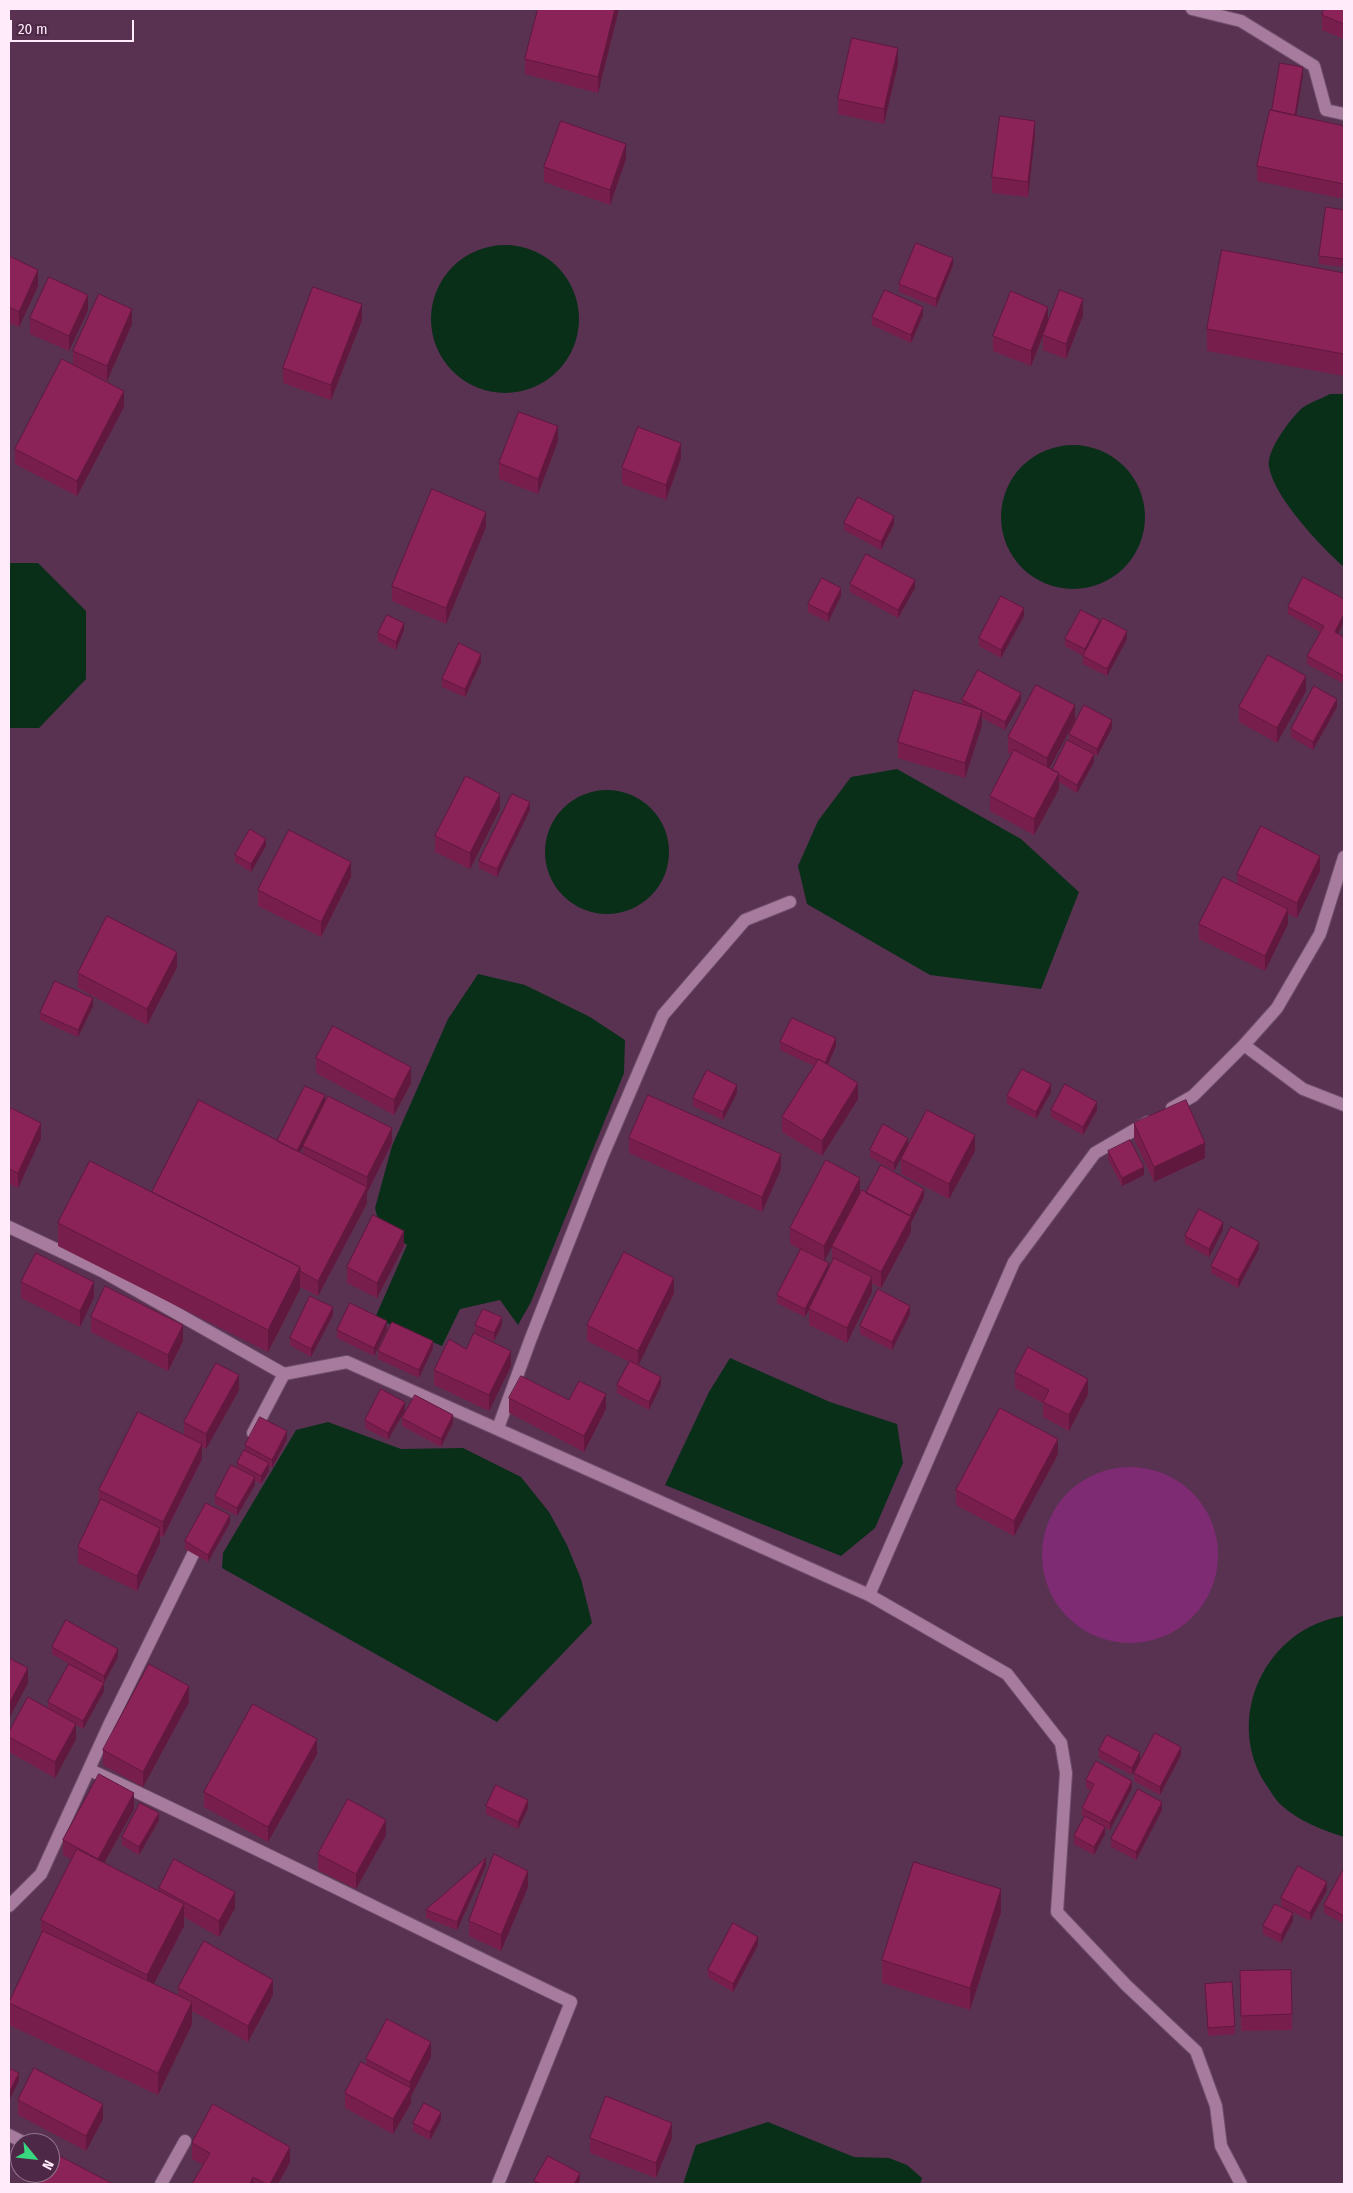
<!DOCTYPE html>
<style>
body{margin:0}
#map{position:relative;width:1353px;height:2193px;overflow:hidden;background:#593252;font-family:"Fira Sans Condensed",sans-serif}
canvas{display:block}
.frame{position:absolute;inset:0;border:10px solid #ffebfa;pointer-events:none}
.north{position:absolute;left:10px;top:2133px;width:50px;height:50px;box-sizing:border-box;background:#4d2847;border:1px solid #94768f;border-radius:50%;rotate:118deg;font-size:14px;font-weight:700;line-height:20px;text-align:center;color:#ffebfa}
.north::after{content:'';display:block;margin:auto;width:18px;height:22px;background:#38d880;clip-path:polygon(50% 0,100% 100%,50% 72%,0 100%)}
.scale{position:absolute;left:10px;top:20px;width:124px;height:22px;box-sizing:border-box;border:2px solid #ffebfa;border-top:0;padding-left:6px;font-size:15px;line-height:18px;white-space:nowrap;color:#ffebfa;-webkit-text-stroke:4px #4d2847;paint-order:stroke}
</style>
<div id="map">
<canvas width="1353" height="2193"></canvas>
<div class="frame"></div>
<div class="north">N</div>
<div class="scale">20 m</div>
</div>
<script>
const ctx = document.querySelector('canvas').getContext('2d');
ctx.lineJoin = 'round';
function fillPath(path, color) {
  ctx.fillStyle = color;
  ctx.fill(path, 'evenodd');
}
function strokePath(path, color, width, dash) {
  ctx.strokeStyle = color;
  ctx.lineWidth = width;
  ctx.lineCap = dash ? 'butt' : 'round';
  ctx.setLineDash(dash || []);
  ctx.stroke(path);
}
fillPath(new Path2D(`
 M1042 1555a88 88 0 1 1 176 0a88 88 0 1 1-176 0Z`), '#7f2b73');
fillPath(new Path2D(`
 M431 319a74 74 0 1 1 148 0a74 74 0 1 1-148 0Z
 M1330,394h14v173c-23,-20 -70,-70 -75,-100 -3,-16 20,-46 31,-57 7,-7 21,-11 30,-16z
 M1001 517a72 72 0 1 1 144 0a72 72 0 1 1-144 0Z
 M9,563h29l48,48v68l-47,49h-30z
 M897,769l124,70 58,53 -38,97 -111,-14 -123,-71 -9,-38 20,-45 33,-44z
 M545 852a62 62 0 1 1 124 0a62 62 0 1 1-124 0Z
 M478,974l47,11 65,32 35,23 -1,33 -93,229 -13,23 -18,-25 -40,9 -18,37 -67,-28 32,-73 -27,-18 -5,-19 17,-62 56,-127z
 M730,1358l100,44 67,22 6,39 -28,65 -34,28 -176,-71 44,-93z
 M328,1422l73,27 62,-1 58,29 28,35 18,33 14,34 11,44 -95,99 -275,-154 1,-15 73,-123z
 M1344,1616v221c-24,-8 -44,-15 -64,-33 -5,-5 -9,-12 -13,-18 -45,-67 -1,-159 77,-170z
 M768,2122l86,35 35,1 18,7 15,13 -2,6h-237l13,-39z`), '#092f19');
const street = new Path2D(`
 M1192,9l49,12 73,45 12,44 18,4
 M1244,1045l33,-37 43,-74 24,-77
 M1172,1108l21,-12 51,-51 59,44 41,16
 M9,1227l93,44 182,103
 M498,1428l33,-90 71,-181 61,-142 82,-95 45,-18
 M253,1433l31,-59 63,-12 522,233 145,-333 81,-109 53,-31
 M869,1595l138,79 54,69 5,30 -9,139 69,73 70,66 20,55 5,40 20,38
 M90,1770c161,75 320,155 481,232l-73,182
 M9,1906l32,-32 69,-151 90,-183
 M9,2135l16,8
 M161,2184l24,-43`);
strokePath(street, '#6f4f6a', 14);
strokePath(street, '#a77b9e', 12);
fillPath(new Path2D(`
 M619,9l-21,84 -73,-19v-15z
 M1344,9v30l-22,-9v-15z
 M898,64l-14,60 -46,-10v-15z
 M1303,75l-7,40 48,11v73l-87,-18v-15l15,-56z
 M1035,136l-7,61 -36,-4v-16z
 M626,159l-16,46 -66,-23v-15z
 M1344,210v57l-25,-3v-8z
 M9,256l29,30 -19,41 -10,-4z
 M953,265l-17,42 -37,-15v-8z
 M1344,273v103l-137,-25v-22z
 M88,310l-19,41 -39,-17v-16z
 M923,315l-12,28 -39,-18v-8z
 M1083,315l-17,44 -23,-9v-14l-12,30 -38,-15v-15l55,-16z
 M362,320l-31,80 -48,-17v-15z
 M132,324l-25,57 -20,-9 37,35 -47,89 -62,-32v-15l58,-84v-14z
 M558,441l-20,53 -39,-15v-16z
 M681,458l-15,42 -44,-16v-16z
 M844,523l50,1 -13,26 -37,-20z
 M486,527l-40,97 -54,-23v-15z
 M850,584l65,4 -17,30 -48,-26z
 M841,596l-13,26 -20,-10v-8z
 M1288,607l56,30v47l-37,-20v-8l13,-24 -32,-18z
 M1024,616l-23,42 -22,-12v-8z
 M1100,625l27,14 -20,37 -24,-12v-8l-18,-10v-7z
 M404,630l-8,20 -18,-9v-8z
 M481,662l-16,35 -23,-10v-8z
 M1306,691l-29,52 -38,-21v-15z
 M962,700l59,1 -16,29 -23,-12v7l-17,53 -67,-20v-16l64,-38z
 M1337,707l-24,43 -22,-13v-8z
 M1075,720l-26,48 3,2 17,-30v-6l43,-6 -15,28 -3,-1v7l-17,31 -18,-11v7l-25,46 -44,-24v-15l22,-42 -4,-1v-16z
 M500,809l-30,60 -35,-17v-16z
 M530,810l-33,67 -18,-9v-7z
 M266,846l-15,26 -16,-10v-7z
 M1320,871l-23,47 -9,-4v10l-23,47 -66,-32v-15l38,-40v-10z
 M351,877l-30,60 -63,-31v-16z
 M177,967l-30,58 -69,-37v-15z
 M93,1006l-15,31 -38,-17v-7z
 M780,1042l56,4 -8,19 30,34 -36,57 -40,-24v-15l32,-51 -34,-16z
 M316,1058l95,25 -17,32 -78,-42z
 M1051,1092l-15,27 -29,-15v-8z
 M737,1093l-14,27 -30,-14v-8z
 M325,1103l67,40 -25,50v10l-49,93 -18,-9v2l-32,63 -210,-106v-23l94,-31 125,-51zM309,1135l-6,11v8l-3,-2z
 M9,1107l32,31 -23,50 -9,-4z
 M1051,1110h46l-14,25 -32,-18z
 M1134,1123l71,35 -51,24 -20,-43z
 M629,1138l152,31 -19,43 -133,-59z
 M908,1145l67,6 -26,48 -48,-25v-16l-7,13 -24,-14v-7z
 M1108,1151l36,24 -22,11 -14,-27z
 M866,1193l58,4 -13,26v9l-30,56 -9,-5v9l-25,51 -38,-18v-15l-4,7 -28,-14v-8l23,-46 -10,-5v-16l70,-34 -36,67 5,7 3,-7v-15z
 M1223,1230l-14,27 -24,-13v-8z
 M404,1246l-27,52 -30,-15v-16z
 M1259,1249l-21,39 -27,-15v-7z
 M21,1282l73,15 -14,30 -59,-29z
 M674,1293l-36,72 23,20 -12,25 -32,-17v-8l13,-23 -43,-21v-16z
 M910,1314l-18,36 -32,-16v-8z
 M333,1315l-22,42 -21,-12v-7z
 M91,1317l92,24 -15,30 -77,-39z
 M475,1325h27l-8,16 -19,-8z
 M387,1329l-13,27 -37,-18v-8z
 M433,1348l-14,30 -41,-19v-8z
 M466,1349l45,17 -22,45 -55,-26v-15z
 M1015,1372l73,22 -19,37 -26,-14v-14l-28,-15z
 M239,1390l-33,59 -4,-2v12l-39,78 -3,-1v7l-23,48 -59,-28v-16l21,-44v-13l85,-55v-13z
 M509,1398l60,2 37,9 -22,43 -75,-39z
 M405,1410l-17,30 -23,-12v-8z
 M402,1418l51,5 -12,24 -39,-21z
 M287,1439l-15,29 -3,-2v5l-8,13 -6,-3v4l-18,31 -22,-12v-8l22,-28v-5l8,-13v-5z
 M1058,1454l-44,82 -58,-31v-15z
 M230,1523l-22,39 -23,-13v-8z
 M52,1647l66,10 -14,26v8l-21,38 -7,-4v14l-21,39 -46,-26v-20l39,-23v-7l21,-38 -17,-10z
 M189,1702l-46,85 -40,-22v-15z
 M1099,1750l41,10 -8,15 -33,-17z
 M317,1754l-49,88 -64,-35v-15z
 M1181,1755l-21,40 -26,-14v-8z
 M1086,1780l46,8 -22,42 -5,-2v6l-11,21 -20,-11v-8l11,-19 -3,-1v-8l9,-18 -5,-2z
 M486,1806l42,2 -10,21 -32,-15z
 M134,1809l-30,54 55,28v-3l76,20 -16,29 -35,-20v9l-30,58 24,11v-7l95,7 -25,47 -56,-31v13l-34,71 -149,-70v-22l32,-68v-15l31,-60 -9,-5v-15z
 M1162,1810l-26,50 -25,-13v-8z
 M159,1820l-20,35 -17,-10v-8z
 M386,1835l-30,54 -38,-19v-16z
 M486,1866l-29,64 -31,-12v-8z
 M1344,1868v56l-20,-11v-8z
 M528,1887l-27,64 -32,-15v-15z
 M1327,1890l-17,31 -29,-15v-8z
 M1001,1912l-31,98 -88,-27v-23z
 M1293,1921l-12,22 -18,-9v-8z
 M758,1945l-25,47 -25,-15v-7z
 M1240,1971l52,43v16l-51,1z
 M1205,1984l30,42v8l-27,2z
 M431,2057l-20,39v7l-18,31 -48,-26v-15l21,-29v-5z
 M18,2100l85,19 -17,32 -68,-36z
 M441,2120l-11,20 -17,-9v-8z
 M590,2138h82l-16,40 -66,-25z
 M192,2143l98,19 -12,22h-86l11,-19 -11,-6z
 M534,2181h46l-2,3h-44z`), '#781e4c');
fillPath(new Path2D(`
 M615,9h4l-21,84v-16z
 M898,48v16l-14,60v-15z
 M1303,67v8l-8,49v-8z
 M1035,121v15l-7,61v-15z
 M626,144v15l-16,46v-15z
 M953,258v7l-17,42v-8z
 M38,270v16l-19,41v-15z
 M88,295v15l-19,41v-15z
 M1083,299v16l-17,44v-15z
 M362,304v16l-31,80v-15z
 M923,307v8l-12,28v-8z
 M1048,307v15l-17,44v-15z
 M132,309v15l-25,57v-15z
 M124,391v16l-47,89v-15z
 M558,426v15l-20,53v-15z
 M681,443v15l-15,42v-15z
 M486,512v15l-40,97v-16z
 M894,516v8l-13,26v-8z
 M915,580v8l-17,30v-8z
 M841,588v8l-13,26v-8z
 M1024,608v8l-23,42v-8z
 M1344,614v8l-9,18v-8z
 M1100,620v8l-15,29v-8z
 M404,623v7l-8,20v-8z
 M1127,631v8l-20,37v-7z
 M481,654v8l-16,35v-8z
 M1306,676v15l-29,52v-15z
 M1021,693v8l-16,29v-8z
 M1337,699v8l-24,43v-8z
 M1075,705v15l-28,53v-15z
 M982,710v15l-17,53v-15z
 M1112,720v8l-15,28v-7z
 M1094,754v8l-17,31v-8z
 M1059,773v16l-25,46v-16z
 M500,794v15l-30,60v-16z
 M530,802v8l-33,67v-8z
 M266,839v7l-15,26v-8z
 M1320,856v15l-23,47v-15z
 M351,862v15l-30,60v-15z
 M1288,909v15l-23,47v-15z
 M177,952v15l-30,58v-16z
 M93,998v8l-15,31v-7z
 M836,1038v8l-11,25v-8z
 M411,1067v16l-17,32v-15z
 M858,1083v16l-36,57v-15z
 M1051,1084v8l-15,27v-7z
 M737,1085v8l-14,27v-8z
 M325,1095v8l-30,59v-8z
 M1097,1102v8l-14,25v-8z
 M41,1123v15l-23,50v-15z
 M392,1128v15l-25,50v10l-49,93v-15l49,-93v-11z
 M975,1135v16l-26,48v-15z
 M908,1138v8l-14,25v-8z
 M1205,1143v15l-51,24v-15z
 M781,1154v15l-19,43v-15z
 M1144,1167v8l-22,11v-8z
 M860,1178v16l-36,68v-16z
 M924,1189v8l-13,26v9l-30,56v-16z
 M1223,1222v8l-14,27v-8z
 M404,1231v15l-27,52v-15z
 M1259,1242v7l-21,39v-8z
 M829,1263v8l-24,46v-8z
 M300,1267v22l-32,63v-22z
 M872,1277v15l-25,51v-15z
 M674,1278v15l-36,73v-15z
 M94,1282v15l-14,30v-16z
 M910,1306v8l-18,36v-8z
 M333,1307v8l-22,42v-8z
 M502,1317v8l-8,16v-8z
 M387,1321v8l-13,27v-8z
 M183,1325v16l-15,30v-16z
 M433,1341v7l-14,30v-8z
 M511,1351v15l-22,45v-16z
 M239,1375v15l-33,59v-15z
 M661,1377v8l-12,25v-8z
 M1088,1379v15l-19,37v-16z
 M606,1394v15l-22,43v-16z
 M405,1402v8l-17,30v-7z
 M453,1415v8l-12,24v-8z
 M287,1431v8l-15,29v-8z
 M1058,1439v15l-44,82v-15z
 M202,1444v15l-39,78v-15z
 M269,1463v8l-8,13v-8z
 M255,1477v8l-18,31v-8z
 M230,1515v8l-22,39v-7z
 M160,1528v15l-23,48v-15z
 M118,1649v8l-14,26v-7z
 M28,1668v15l-19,36v-15z
 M104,1683v8l-21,38v-8z
 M189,1686v16l-46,85v-15z
 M76,1724v15l-21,39v-16z
 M317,1739v15l-49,88v-15z
 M1181,1747v8l-21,40v-8z
 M1140,1752v8l-8,15v-7z
 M1132,1781v7l-22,42v-7z
 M134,1793v16l-36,65v-15z
 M528,1800v8l-10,21v-7z
 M1162,1802v8l-26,50v-8z
 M159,1813v7l-20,35v-8z
 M386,1820v15l-30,54v-15z
 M1105,1827v7l-11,21v-8z
 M486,1858v8l-29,64v-8z
 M528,1871v16l-27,64v-16z
 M1327,1882v8l-17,31v-8z
 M1001,1889v23l-31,98v-22z
 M235,1892v16l-16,29v-16z
 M184,1904v22l-37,71v-22z
 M1293,1913v8l-12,22v-8z
 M758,1937v8l-25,47v-8z
 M273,1980v15l-25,47v-16z
 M192,2002v22l-34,71v-22z
 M431,2042v15l-20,39v7l-18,31v-15l17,-29v-8z
 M19,2073v8l-10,20v-8z
 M103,2104v15l-17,32v-15z
 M441,2112v8l-11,20v-8z
 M672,2123v15l-16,40v-15z
 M290,2147v15l-12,22h-8z
 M580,2173v8l-2,3h-4z
 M253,2177v7h-3z`), '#61183e');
const building = new Path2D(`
 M538,9h77l-17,68 -73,-18z
 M1324,9h20v15l-22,-9z
 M852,38l46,10 -14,61 -46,-10z
 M1280,63l23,4 -8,48 -23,-5z
 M1270,110l74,16v58l-87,-18z
 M1000,116l35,5 -7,61 -36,-5z
 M561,121l65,23 -16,46 -66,-23z
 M1326,207l18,3v49l-25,-3z
 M916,243l37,15 -17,41 -37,-15z
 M1222,250l122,23v81l-137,-25z
 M9,256l29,14 -19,42 -10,-5z
 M49,277l39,18 -19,41 -39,-18z
 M313,287l49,17 -31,81 -48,-17z
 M885,290l38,17 -12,28 -39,-18z
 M1060,290l23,9 -17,45 -23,-9z
 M1011,291l37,16 -17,44 -38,-15z
 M99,294l33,15 -25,57 -34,-15z
 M62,359l62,32 -47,90 -62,-32z
 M519,412l39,14 -20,53 -39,-16z
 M638,427l43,16 -15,42 -44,-17z
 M432,489l54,23 -40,96 -54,-22z
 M858,497l36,19 -13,26 -37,-19z
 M866,554l49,26 -17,30 -48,-26z
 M1303,577l41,22v15l-9,18 9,5v39l-37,-20 17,-30 -36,-19z
 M822,578l19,10 -13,26 -20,-10z
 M1001,596l23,12 -23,42 -22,-12z
 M1081,610l19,10 -15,29 -20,-10z
 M387,615l17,8 -8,19 -18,-9z
 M1103,618l24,13 -20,38 -24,-13z
 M459,643l22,11 -16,35 -23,-10z
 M1268,655l38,21 -29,52 -38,-21z
 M978,670l43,23 -16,29 -43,-22z
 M1036,685l39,20 -28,53 -39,-21z
 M1314,686l23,13 -24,43 -22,-13z
 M914,690l68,20 -17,53 -67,-21z
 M1084,705l28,15 -15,29 -28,-15z
 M1067,740l27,14 -17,31 -19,-11 1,-1 -7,-3z
 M1014,750l45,23 -25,46 -44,-23z
 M466,776l34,18 -30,59 -35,-17z
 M512,794l18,8 -33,67 -18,-8z
 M1261,826l59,30 -23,47 -60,-29z
 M250,829l16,10 -15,25 -16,-9z
 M289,830l62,32 -30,60 -63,-32z
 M1223,877l65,32 -23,47 -66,-32z
 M107,916l70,36 -30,57 -69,-36z
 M55,981l38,17 -15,32 -38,-17z
 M792,1018l44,20 -11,25 -6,-4 -1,1 -38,-18z
 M333,1026l78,41 -17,33 -78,-42z
 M819,1059l39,24 -36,58 -40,-24z
 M1022,1069l29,15 -15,28 -29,-16z
 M707,1070l30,15 -14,27 -30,-14z
 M1065,1084l32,18 -14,25 -32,-17z
 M305,1086l20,9 -28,56 -20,-10z
 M648,1095l133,59 -19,43 -133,-59z
 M328,1096l64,32 -25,49 -64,-31z
 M199,1100l168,87 -49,94 -18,-10v-4l-148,-75z
 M1186,1100l19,43 -51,24 -20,-44z
 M9,1107l32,16 -23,50 -9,-4z
 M927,1110l48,25 -26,49 -48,-25z
 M883,1124l25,14 -14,25 -24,-13z
 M1130,1140l14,27 -22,11 -14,-27z
 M826,1160l34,18 -36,68 -34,-18z
 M90,1161l210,106 -32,63 -210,-107z
 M881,1165l43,24 -14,27 -44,-23z
 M862,1190l49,26 -30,56 -49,-26z
 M1199,1209l24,13 -14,27 -24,-13z
 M373,1215l31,16 -27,52 -30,-16z
 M1231,1227l28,15 -21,38 -27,-14z
 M801,1249l28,14 -24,46 -28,-14z
 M624,1252l50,26 -36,73 -51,-26z
 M36,1253l58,29 -14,29 -59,-29z
 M834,1258l38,19 -25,51 -38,-19z
 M105,1286l78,39 -15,30 -77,-38z
 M878,1289l32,17 -18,36 -32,-16z
 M310,1296l23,11 -22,42 -21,-11z
 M350,1303l37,18 -13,27 -37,-18z
 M483,1309l19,8 -8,16 -19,-8z
 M392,1322l41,19 -14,29 -41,-19z
 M474,1333l37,18 -22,44 -55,-25 15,-31 17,10z
 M1028,1347l60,32 -19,36 -26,-13 6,-12 -34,-18z
 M630,1361l31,16 -12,25 -32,-17z
 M216,1363l23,12 -33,59 -22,-12z
 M521,1376l48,24 10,-19 27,13 -22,42 -75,-38z
 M381,1389l24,13 -17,31 -23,-13z
 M415,1395l38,20 -12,24 -39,-21z
 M1000,1408l58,31 -44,82 -58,-31z
 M138,1412l64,32 -39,78 -64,-32z
 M260,1417l27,14 -15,29 -27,-15z
 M244,1450l25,13 -8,13 -24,-13z
 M231,1465l24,12 -18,31 -22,-12z
 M101,1499l59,29 -23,48 -59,-29z
 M206,1503l24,12 -22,40 -23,-14z
 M66,1620l52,29 -14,27 -52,-29z
 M9,1658l19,10 -19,36z
 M69,1664l35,19 -21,38 -35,-19z
 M149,1664l40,22 -46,86 -40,-22z
 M28,1697l48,27 -21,38 -46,-25v-5z
 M253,1704l64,35 -49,88 -64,-35z
 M1155,1733l26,14 -21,40 -26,-14z
 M1107,1735l33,17 -8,16 -33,-18z
 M1096,1761l36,20 -22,42 -28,-15 12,-24 -8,-4z
 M99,1774l35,19 -36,66 -35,-19z
 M496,1785l32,15 -10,22 -32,-16z
 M1138,1789l24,13 -26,50 -25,-13z
 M348,1799l38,21 -30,54 -38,-20z
 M140,1803l19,10 -20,34 -17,-10z
 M1085,1816l20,11 -11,20 -20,-11z
 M77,1849l107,55 -37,71 -106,-55z
 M494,1854l34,17 -27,64 -32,-14z
 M486,1858l-29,64 -31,-12z
 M174,1859l61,33 -16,29 -60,-33z
 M914,1862l87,27 -31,99 -88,-28z
 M1298,1866l29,16 -17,31 -29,-15z
 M1344,1868v48l-20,-11z
 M1275,1904l18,9 -12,22 -18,-9z
 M733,1923l25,14 -25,47 -25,-14z
 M43,1931l149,71 -34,71 -149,-70z
 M204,1941l69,39 -25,46 -70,-38z
 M1291,1970l1,44 -51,2 -1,-45z
 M1232,1982l3,44 -27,2 -3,-44z
 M387,2019l44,23 -21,40 -44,-23z
 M361,2062l50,26 -18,31 -48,-26z
 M9,2068l10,5 -10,20z
 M34,2068l69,36 -17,32 -68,-36z
 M606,2096l66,27 -16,40 -66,-25z
 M424,2103l17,9 -11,20 -17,-9z
 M213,2104l77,43 -20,37h-4l-13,-7 -3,7h-58l18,-31 -18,-10z
 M52,2152l61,32h-70l-6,-3 4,-8h9v-17z
 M548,2156l32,17 -6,11h-33l-7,-3z`);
fillPath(building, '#8b2358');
strokePath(building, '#61183e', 1);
</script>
